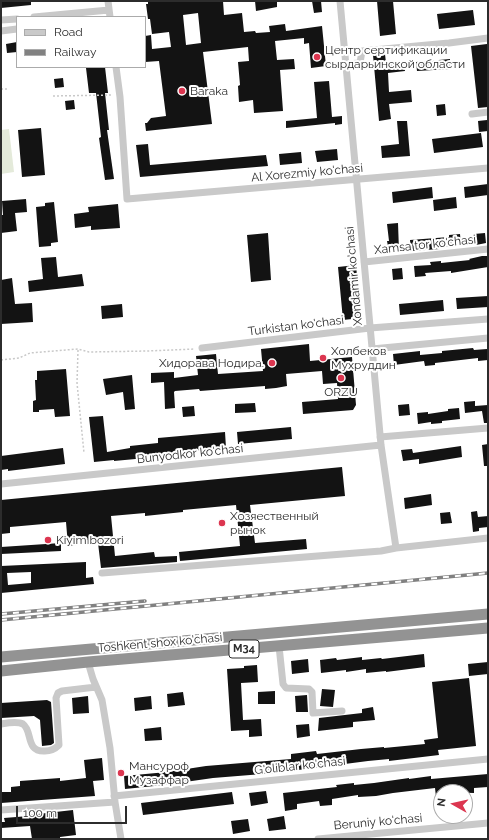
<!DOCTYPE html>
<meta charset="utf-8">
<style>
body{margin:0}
#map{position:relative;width:489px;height:840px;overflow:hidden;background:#fff;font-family:Raleway,sans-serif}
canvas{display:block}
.frame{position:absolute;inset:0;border:2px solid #2c2c2c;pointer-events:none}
.legend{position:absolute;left:16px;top:16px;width:130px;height:52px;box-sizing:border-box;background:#fff;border:1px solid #ababab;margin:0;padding:5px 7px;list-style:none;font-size:12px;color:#2c2c2c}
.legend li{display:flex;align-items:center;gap:8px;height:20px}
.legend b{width:20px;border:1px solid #ababab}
.north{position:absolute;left:433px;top:784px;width:40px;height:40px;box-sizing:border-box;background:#fff;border:1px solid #ababab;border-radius:50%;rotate:278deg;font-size:11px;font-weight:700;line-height:16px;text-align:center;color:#2c2c2c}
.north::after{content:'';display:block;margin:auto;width:14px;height:18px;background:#dc3650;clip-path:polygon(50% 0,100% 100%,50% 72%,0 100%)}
.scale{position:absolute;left:16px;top:806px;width:111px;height:18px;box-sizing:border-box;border:2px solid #2c2c2c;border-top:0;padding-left:5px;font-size:12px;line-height:14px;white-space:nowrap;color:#2c2c2c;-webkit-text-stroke:3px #fff;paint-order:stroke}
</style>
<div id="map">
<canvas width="489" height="840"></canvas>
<div class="frame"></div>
<ul class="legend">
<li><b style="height:5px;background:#c9c9c9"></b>Road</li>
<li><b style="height:5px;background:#818181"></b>Railway</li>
</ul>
<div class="north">N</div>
<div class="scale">100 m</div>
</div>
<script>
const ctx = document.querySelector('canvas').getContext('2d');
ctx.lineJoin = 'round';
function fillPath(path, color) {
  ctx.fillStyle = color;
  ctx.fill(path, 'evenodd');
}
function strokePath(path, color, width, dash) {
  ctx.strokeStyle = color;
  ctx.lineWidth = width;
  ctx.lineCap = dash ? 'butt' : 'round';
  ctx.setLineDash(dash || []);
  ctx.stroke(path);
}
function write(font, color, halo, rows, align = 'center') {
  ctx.font = font + ' Raleway,sans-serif';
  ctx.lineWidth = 4;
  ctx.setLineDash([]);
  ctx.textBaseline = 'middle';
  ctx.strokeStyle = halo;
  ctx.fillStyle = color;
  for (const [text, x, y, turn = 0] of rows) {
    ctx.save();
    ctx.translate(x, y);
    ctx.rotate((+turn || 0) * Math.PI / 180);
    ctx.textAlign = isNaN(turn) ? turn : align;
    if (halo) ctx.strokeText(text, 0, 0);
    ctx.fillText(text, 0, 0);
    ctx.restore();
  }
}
fillPath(new Path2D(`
 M9,129l5,43 -13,2v-44z`), '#e4eada');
fillPath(new Path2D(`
 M1,1h30v4l-30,3z
 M148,1h11v1l11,-1h53l1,14 18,-2 2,19 11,-1 1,2 14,-1 -1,-6 16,-2 1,7 36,-5 4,40 -15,2 -2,-25 -5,1v-6l-29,3 2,19 17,-1 1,10 -15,1 3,41 -29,2 -1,-13 -14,2 -1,-16 2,-1 -2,-23 11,-1 -1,-14 -45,5 9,72 -66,7 -1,-8h2l4,-5 15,-2 -7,-55 -14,1v-26l6,-1 1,14 19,-2 -2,-15 -17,2 -2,-15h-2l-2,-15h2zM198,13l3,30 -15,2 -3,-30z
 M255,1h22v6l-21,4z
 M312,1h9l1,11 -8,1z
 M377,1h16l3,33 -16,2z
 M473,10l2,15 -36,4 -2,-15z
 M17,42v10l-10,1 -1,-9z
 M487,44l1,11v52l-10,1 -7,-62z
 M385,54l1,9 18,-1 1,9 -17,2 1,19 22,-2 1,12 -23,2 2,15 -12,2 -6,-66z
 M450,59v10l-33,2 -1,-9z
 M105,67l3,26h-3l4,37h-2l7,49 -9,1 -6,-42 2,-1 -5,-44h-7l-3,-25z
 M63,78l1,9 -9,1 -1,-9z
 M329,81l3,36 10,-1v8l-7,1v-2l-49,5v-7l31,-3 -3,-36z
 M74,100l1,9 -9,1 -1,-9z
 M445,104l1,11 -9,1 -1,-11z
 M487,120l1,11 -9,1 -1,-11z
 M397,121h10l3,35 -28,2 -1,-12 18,-2z
 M41,128l4,47 -23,2 -4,-47z
 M481,133l2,14 -49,6 -2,-14z
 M148,144l2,21 116,-10 2,11 -128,11 -4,-32z
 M337,149l1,11 -21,2 -2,-11z
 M301,152l1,11 -22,2 -1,-11z
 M488,184v11l-23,3 -1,-11z
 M432,187l1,11 -40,5 -1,-11z
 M456,197l1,11 -23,3 -1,-11z
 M26,199l1,13 -12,1 2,18 -16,2v-18h2l-1,-14z
 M54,202l4,40 -7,1v3l-12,1 -3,-40 9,-1v-3z
 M118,204l2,24 -29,2v-4l-16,2 -1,-14 15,-2 -1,-5z
 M398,223l1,28 -10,1 -2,-11h2l-2,-17z
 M268,233l3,47 -20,2 -4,-47z
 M485,233l1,10 -10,2 -2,-11z
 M460,234l1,11 -22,2 1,2 -29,2 -1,-11 39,-3v-2z
 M482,256h6v11l-37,6v-2l-26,2 1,3 -11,1 -1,-11 17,-1 -1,-3 11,-1v2l29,-3 -1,-1z
 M56,257l2,20 24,-3 2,12 -55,6 -1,-11 15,-2 -2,-21z
 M356,265l5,53 -18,2 -5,-53z
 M402,268l1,11 -10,1 -1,-11z
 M12,278l3,26 17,-1 1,19 -32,2v-44z
 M488,296v11l-31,2 -1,-11z
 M443,300l1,11 -44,4 -1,-11z
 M122,304l1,13 -21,2 -1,-13z
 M309,344l1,17 42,-4 4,48 -3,5 -50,4 -1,-12 36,-3 -1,-16 -14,1 -1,-13 -36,3 1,12 -11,2 -11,1v-3l-65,5 -1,-2 -24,2 -1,1 1,16 -10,1 -1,-27 -13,1v-10l23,-1v6l24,-3 -2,-19 20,-2 2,20 45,-3 -2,-22z
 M473,348l1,2 13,-1 1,11 -10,1v-3l-43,5v2l-10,1 -1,-5 -30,4 -1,-11 27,-3v4l22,-2v-2z
 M66,369l4,47 -15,1 -1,-8 -15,1v2h-6v-11l3,-1 -1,-20h2v-9z
 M132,375l3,34 -10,1 -2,-18 -17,3 -3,-16z
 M475,401v5l13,-1v18h-4l-2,-12 -17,2 -1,-11z
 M255,403l1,9 -21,1v-9z
 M409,404l1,11 -11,1 -1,-11z
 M194,406l1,10 -12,1 -1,-10z
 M459,408l1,11 -18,2v2l-11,1v-2l-13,2 -1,-11 11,-1v2l20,-3v-2z
 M103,416l4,36 23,-4v-2l28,-3v-5l67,-6 1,16 -69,6v3l-43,4v-1l-20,2 -5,-45z
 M291,427l1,12 -54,5 -1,-12z
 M488,444v22h-4l-2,-21z
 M461,446l1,11 -43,7v-5l-16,2 -2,-11 11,-1 1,4z
 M63,448l2,16 -57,7v-2l-7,1v-14z
 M342,467l3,29 -95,9 5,38 51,-4 1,10 -127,12 -1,-9 61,-6 -4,-41 -53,5v2l-38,4v-3l-34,3 4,40 39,-4 1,5 22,-1v6l-76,6 -3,-25 -30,3 -2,-24 -56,5v6l-9,1v-34z
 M431,494l1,11 -27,4 -1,-11z
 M477,511l1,6 10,-1v11l-9,1v3l-6,1 -2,-20z
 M450,512l2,11 -11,1 -1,-11z
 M61,543v8l-60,3v-7z
 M86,562v16l7,-1 1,7 -93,9v-27zM31,572v11l-23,2 -1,-12z
 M424,654l1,13 -39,5v-1l-20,2v-4l-20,3v-2l-25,3 -1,-13 16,-2 1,2 25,-3v3l19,-2 1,1z
 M308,659l1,13 -17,2 -1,-13z
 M488,662v12l-19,2 -1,-12z
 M257,665l1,17 -17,1 2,37 18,-1 1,17 -13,1v-7l-18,1 -4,-62 17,-1v-2z
 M469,678l7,68 -38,4 1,5 -50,6v-2l-21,2 -93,12 -62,5 -49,7 -39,4 -1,-13 43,-4 39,-6 85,-7v-5l25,-3 1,3 44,-5 23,-2v1l41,-4 -1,-4 14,-2 -6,-56z
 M322,689l13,1 -2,17 -13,-1z
 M275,691v13h-17v-12z
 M183,692l2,13 -17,2 -1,-13z
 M307,695l1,17h-12l-1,-16z
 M88,696l1,17 -16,1 -1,-16z
 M151,696l1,13 -17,2 -1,-13z
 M47,700l4,2 3,41 -3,2 -9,1 -2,-26 -6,-4 -33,2v-15z
 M373,707l2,13 -22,2v5l-35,4 1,-13 43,-5v-4z
 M309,724l1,12 -13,2 -1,-13z
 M161,727l1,13 -17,1 -1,-12z
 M102,758l2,22 -11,1 2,15 -94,7v-11h10v-5l9,-1v-5l40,-3v3l26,-3 -2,-18z
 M488,774v13l-14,1v5l-33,-1v14h-4l-2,-18 -42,5 -17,3 -18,1v-2l-26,4v6l-12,1 -1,-5 -22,3v5l-12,2 -2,-18 54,-6 -1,-2 18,-2v2l20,-2 35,-5v1l22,-3v3z
 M266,791l2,12 -17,3 -2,-13z
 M232,792l2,12 -91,11 -2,-12z
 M73,810l3,25 -16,2v2h-28l-2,-13 -29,2v-6h4l-1,-4 25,-2v-1z
 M284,816l2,13 -17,2 -2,-12z
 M248,819l2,12 -17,3 -2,-13z`), '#131313');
strokePath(new Path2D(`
 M1,89h6
 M53,96l60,-1
 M78,350l-1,33 7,70
 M1,360l18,-2 11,-5 48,-4 11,3 59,-1 47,-2`), '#c9c9c9', 1.5, [2, 2]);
strokePath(new Path2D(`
 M108,1l2,16
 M340,1l41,444 15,103
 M34,17l75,-7
 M1,20l16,-1
 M1,31l16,-2
 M346,64l14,-1 2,-12 87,-8 39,-5
 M116,67l4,30 7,102 361,-31
 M472,114l16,-2
 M364,262l124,-13
 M202,348l168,-20 118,-9
 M372,349l116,-11
 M380,437l108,-9
 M1,484l380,-39
 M102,573l279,-22 15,-3 92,-10
 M279,646l4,38 3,4 23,1 3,3 1,21 29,-2
 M88,662l5,17 9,21 8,48 5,54 6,37
 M1,724c6,-1 16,-3 22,0 10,7 2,28 22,27 6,0 10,-2 14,-6l-3,-47 2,-5 4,-2 34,-4
 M114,796l374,-37
 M1,810l114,-8
 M318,839l170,-16`), '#c9c9c9', 7);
strokePath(new Path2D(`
 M1,657l487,-43
 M1,671l87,-9 400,-34`), '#939393', 11);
const rail = new Path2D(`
 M1,614l144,-13
 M1,620l487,-47`);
strokePath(rail, '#818181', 3.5);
strokePath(rail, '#fff', 2, [6]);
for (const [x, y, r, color] of [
 [317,57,4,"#dc3650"],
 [182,91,4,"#dc3650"],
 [323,358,4,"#dc3650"],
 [272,363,4,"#dc3650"],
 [341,378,4,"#dc3650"],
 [222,523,4,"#dc3650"],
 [48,540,4,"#dc3650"],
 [121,773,4,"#dc3650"]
]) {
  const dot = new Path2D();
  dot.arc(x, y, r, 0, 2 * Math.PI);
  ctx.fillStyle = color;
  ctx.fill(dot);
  strokePath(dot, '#fff', 1.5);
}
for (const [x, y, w] of [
 [244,649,30]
]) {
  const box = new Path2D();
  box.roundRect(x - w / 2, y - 9, w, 18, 3);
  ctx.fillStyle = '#fff';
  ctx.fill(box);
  strokePath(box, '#2c2c2c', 1);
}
write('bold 11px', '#2c2c2c', null, [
 ["M34",244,649]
]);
write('12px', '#2c2c2c', '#fff', [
 ["Центр сертификации",325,50],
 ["сырдарьинской области",325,64],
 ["Baraka",190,91],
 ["Холбеков",331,351],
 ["Мухруддин",331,365],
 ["Хидорава Нодира.",264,363,"right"],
 ["ORZU",341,392,"center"],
 ["Хозяественный",230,516],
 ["рынок",230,530],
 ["Kiyim bozori",56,540],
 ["Мансуроф",129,766],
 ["Музаффар",129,780]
], 'left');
write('12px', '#2c2c2c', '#fff', [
 ["Al Xorezmiy ko'chasi",307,173,-5],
 ["Xamsa tor ko'chasi",425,245,-6],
 ["Xondamir ko'chasi",354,276,-95],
 ["Turkistan ko'chasi",296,326,-7],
 ["Bunyodkor ko'chasi",190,454,-6],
 ["Toshkent shox ko'chasi",160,643,-5],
 ["G'oliblar ko'chasi",300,766,-6],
 ["Beruniy ko'chasi",378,822,-5]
]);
</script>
